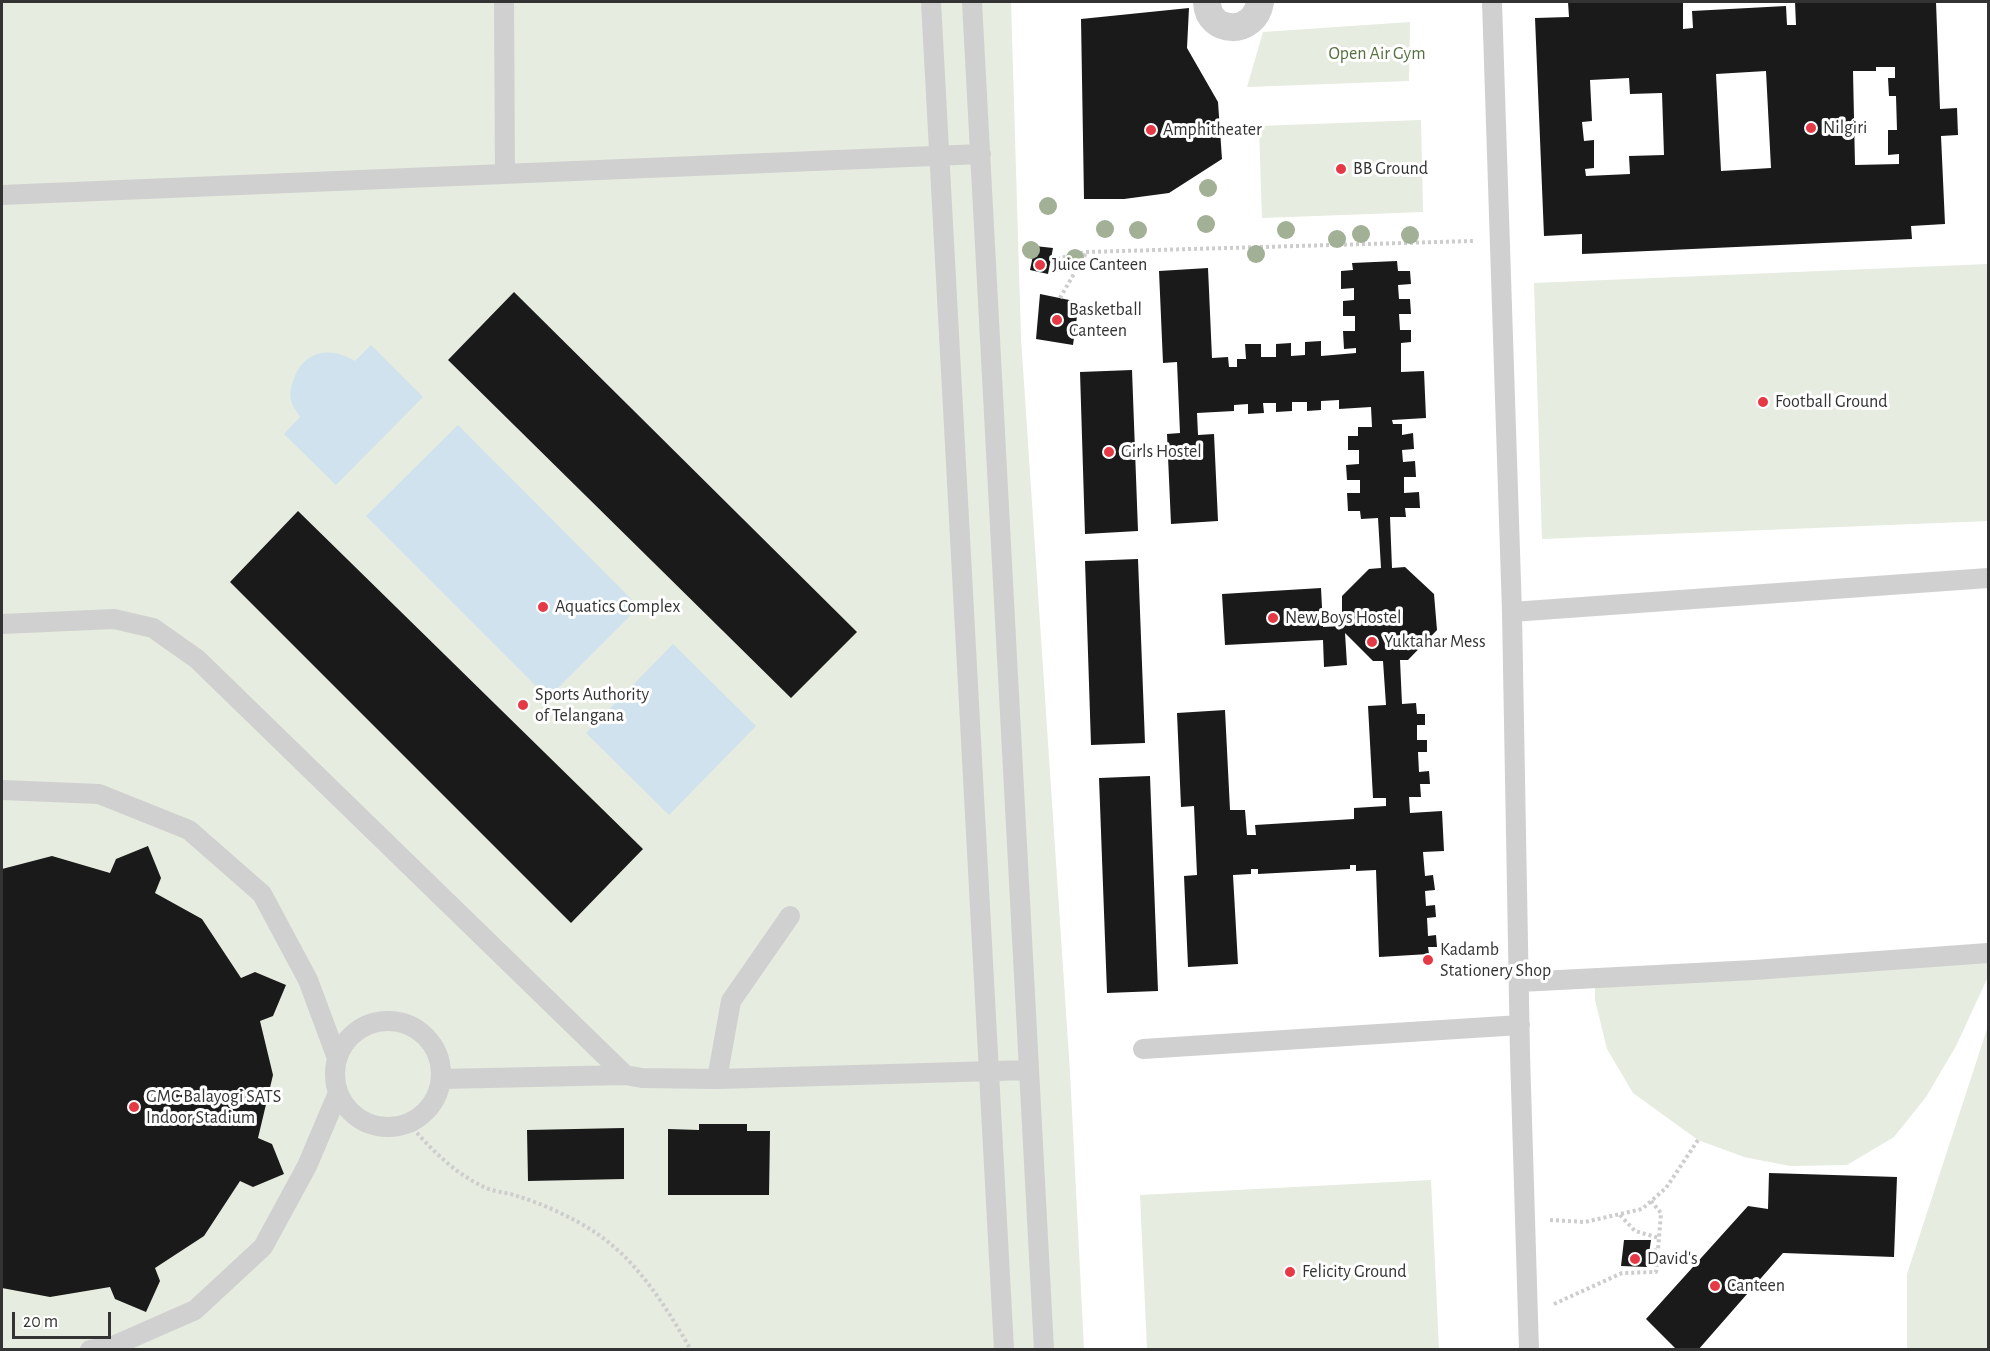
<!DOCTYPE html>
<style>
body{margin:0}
#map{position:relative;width:1990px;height:1351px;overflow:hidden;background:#fff;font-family:"Alegreya Sans",sans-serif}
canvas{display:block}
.frame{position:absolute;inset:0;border:3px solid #333;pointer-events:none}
.scale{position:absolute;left:12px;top:1312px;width:99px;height:27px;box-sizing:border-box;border:3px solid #333;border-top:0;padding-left:8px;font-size:18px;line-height:21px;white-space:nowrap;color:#333;-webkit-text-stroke:4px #fff;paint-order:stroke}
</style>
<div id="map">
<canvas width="1990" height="1351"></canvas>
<div class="frame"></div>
<div class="scale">20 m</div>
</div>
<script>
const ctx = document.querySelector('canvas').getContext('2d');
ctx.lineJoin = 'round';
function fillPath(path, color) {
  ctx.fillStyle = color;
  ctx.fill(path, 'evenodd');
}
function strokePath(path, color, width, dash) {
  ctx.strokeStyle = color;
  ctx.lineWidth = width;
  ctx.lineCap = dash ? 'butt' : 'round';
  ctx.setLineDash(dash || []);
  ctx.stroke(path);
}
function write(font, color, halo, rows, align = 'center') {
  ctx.font = font + ' "Alegreya Sans",sans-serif';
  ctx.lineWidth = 6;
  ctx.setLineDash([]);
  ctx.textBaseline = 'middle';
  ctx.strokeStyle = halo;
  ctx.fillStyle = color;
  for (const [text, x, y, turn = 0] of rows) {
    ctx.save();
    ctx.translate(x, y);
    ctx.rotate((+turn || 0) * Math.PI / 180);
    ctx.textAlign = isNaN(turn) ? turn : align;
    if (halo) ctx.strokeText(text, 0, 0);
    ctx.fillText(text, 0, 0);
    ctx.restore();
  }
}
fillPath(new Path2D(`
 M2,2h1009l10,336 49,734 14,277 -1082,1z
 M1410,22l-1,59 -162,6 16,-55z
 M1421,120l2,92 -161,6 -3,-92z
 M1988,264v257l-446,18 -8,-256z
 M1988,953v28l-1,-2 -31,67 -30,51 -32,40 -47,28 -57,1 -46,-9 -46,-17 -65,-47 -26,-44 -12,-49v-21z
 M1988,1026v323h-81v-75z
 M1431,1180l8,169h-292l-7,-154z`), '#e6ecdf');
fillPath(new Path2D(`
 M371,345l52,52 -87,88 -52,-51 16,-17c-3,-5 -8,-11 -9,-17 -2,-8 1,-16 4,-24 11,-27 37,-29 60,-15z
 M458,425l181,182 -91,91 -182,-182z
 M673,644l83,82 -87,89 -83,-82z`), '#cfe2ee');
fillPath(new Path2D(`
 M1568,2h115v27l10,-1 -1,-17 94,-5 1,19h9l-1,-23h141l4,107 17,-1 1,27 -17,1 4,88 -34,2 1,13 -330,15v-20l-38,2 -9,-218 34,-1zM1876,67h19v11h-7l1,18h7l1,34h-9v25l11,-1v10l-44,1 -2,-94h23zM1766,71l5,97 -50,3 -5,-97zM1629,78l1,16 32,-1 2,62 -35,1 1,18 -44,2 -1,-7 9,-1v-28l-10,1 -2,-19 10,-1 -2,-41z
 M1189,8l-2,40 31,54 4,57 -53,34 -45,6h-40l-3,-180z
 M1035,246l18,2 -5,26 -18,-4z
 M1397,261l1,10h12l1,13 -13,1 1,14h11l1,15h-12l1,16h11v12l-10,1v29l23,-1 2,47 -34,2 1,4h9v11l11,-2 1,16 -12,1 1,12 12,-1 1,16h-12v16l15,-1 1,16h-15l1,9h-16l2,51 13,-1 29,27 3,36 -29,30h-8l2,44 14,-1 1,11h8v11h-8v15h10v12h-9l1,20 10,-1 1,13h-10l1,13h-12l1,16 32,-2 2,40 -21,1 2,24 8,-1 2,15 -10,1 1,15 9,-1 1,12 -9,1 1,18 8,-1 1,12h-9l1,7 -50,3 -3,-87 -20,1v-6h-6v4l-92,5v-5h-7v5l-18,1 5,89 -50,3 -4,-91 13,-1 -3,-69 -13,1 -4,-94 48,-3 5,100h15l2,25h9l-1,-10 99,-6v-11l32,-2v-8h-13l-5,-92 18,-1 -3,-44h-10l-28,-28 2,32 -23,2 -1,-27 -98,5 -3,-51 99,-6 2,39 19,-1v-30l27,-27 12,-1 -3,-50 -17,1 -1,-8h-12l-1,-18h13v-13h-13l-1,-15 13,-1v-14h-11v-14h10v-9h14l-1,-20 -32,2v-9l-18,1v9l-14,1v-9h-15v9l-16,1v-9h-13l1,10 -16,1v-10l-14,1v6l-37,2 1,22 16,-1 4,87 -47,3 -4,-90 13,-1 -3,-71 -14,1 -4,-92 49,-3 4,90 16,-1 1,10h8v-8h9l-1,-15h16v13h15v-13l15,-1v13l14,-1v-13l16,-1v15l35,-3v-5l-12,1 -1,-18h12v-15h-12v-15l11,-1v-12l-13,1v-18l12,-1 -1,-7z
 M514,292l343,340 -66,66 -343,-338z
 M1040,294l39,8 -6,43 -37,-6z
 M1132,370l6,161 -53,3 -5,-162z
 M298,511l345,338 -72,74 -341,-341z
 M1138,559l7,184 -54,2 -6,-184z
 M1150,776l8,215 -51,2 -8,-215z
 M148,846l13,32 -6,15 47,26 39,59 14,-6 31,13 -13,31 -13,5 13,54 -15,63 14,6 12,30 -31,13 -13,-6 -36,55 -49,32 5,13 -14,31 -31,-13 -5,-12 -60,10 -48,-9v-419l50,-13 58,17 6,-14z
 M699,1124h48v7h23l-1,64h-101v-66l31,1z
 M624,1128v51l-96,2 -1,-51z
 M1769,1173l128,4 -3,80 -111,-4 -85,97h-21l-31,-31 102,-113 20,3z
 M1624,1240h27l-4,27 -26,-1z`), '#1a1a1a');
strokePath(new Path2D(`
 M1051,260l35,-8 387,-11
 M1060,298l26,-45
 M409,1124c21,24 44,48 73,62 10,6 24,6 35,10 26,8 57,22 79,37 42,28 70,74 95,117
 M1651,1201l10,12 -3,37
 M1620,1215l15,16 24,7
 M1550,1220l35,2 57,-13 24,-21 32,-48
 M1554,1304l68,-31 34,-1 2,-22 -9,1`), '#cdcdcd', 4, [3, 3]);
strokePath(new Path2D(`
 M504,2l1,172
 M931,2l73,1348
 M972,2l72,1348
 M1492,2l20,610 8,442 9,296
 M2,195l979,-41
 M1512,612l476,-34
 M2,624l112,-5 39,9 44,31 428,416 17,3 75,1 312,-9
 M2,790l97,4 90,36 73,64 46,86 29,78
 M1520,982l234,-12 234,-17
 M335 1074a53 53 0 1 1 106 0a53 53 0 1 1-106 0Z
 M1143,1049l377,-24
 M442,1079l183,-4
 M717,1079l14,-78 59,-85
 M90,1350l21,-3 84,-37 68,-63 44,-81 31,-73`), '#d0d0d0', 20);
strokePath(new Path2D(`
 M1207,2c1,33 48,34 53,0`), '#d0d0d0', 28);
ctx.fillStyle = '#a2b095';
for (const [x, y] of [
 [1208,188],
 [1048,206],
 [1206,224],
 [1105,229],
 [1138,230],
 [1286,230],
 [1361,234],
 [1410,235],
 [1337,239],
 [1031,250],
 [1256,254],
 [1075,258]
]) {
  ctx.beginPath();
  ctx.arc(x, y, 9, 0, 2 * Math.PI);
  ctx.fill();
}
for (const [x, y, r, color] of [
 [1811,128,6,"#e63946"],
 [1151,130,6,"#e63946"],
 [1341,169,6,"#e63946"],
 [1040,265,6,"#e63946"],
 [1057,320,6,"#e63946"],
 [1763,402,6,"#e63946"],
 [1109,452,6,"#e63946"],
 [543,607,6,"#e63946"],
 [1273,618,6,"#e63946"],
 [1372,642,6,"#e63946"],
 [523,705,6,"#e63946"],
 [1428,960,6,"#e63946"],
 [134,1107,6,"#e63946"],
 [1635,1259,6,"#e63946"],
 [1290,1272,6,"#e63946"],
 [1715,1286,6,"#e63946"]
]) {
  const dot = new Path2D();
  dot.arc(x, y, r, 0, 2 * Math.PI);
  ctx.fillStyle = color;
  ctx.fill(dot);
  strokePath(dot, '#fff', 2);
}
write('18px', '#56703f', '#fff', [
 ["Open Air Gym",1377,54]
]);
write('18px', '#333', '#fff', [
 ["Nilgiri",1823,128],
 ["Amphitheater",1163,130],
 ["BB Ground",1353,169],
 ["Juice Canteen",1052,265],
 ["Basketball",1069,310],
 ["Canteen",1069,331],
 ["Football Ground",1775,402],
 ["Girls Hostel",1121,452],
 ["Aquatics Complex",555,607],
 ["New Boys Hostel",1285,618],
 ["Yuktahar Mess",1384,642],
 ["Sports Authority",535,695],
 ["of Telangana",535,716],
 ["Kadamb",1440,950],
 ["Stationery Shop",1440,971],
 ["GMC Balayogi SATS",146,1097],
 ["Indoor Stadium",146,1118],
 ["David's",1647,1259],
 ["Felicity Ground",1302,1272],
 ["Canteen",1727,1286]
], 'left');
</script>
